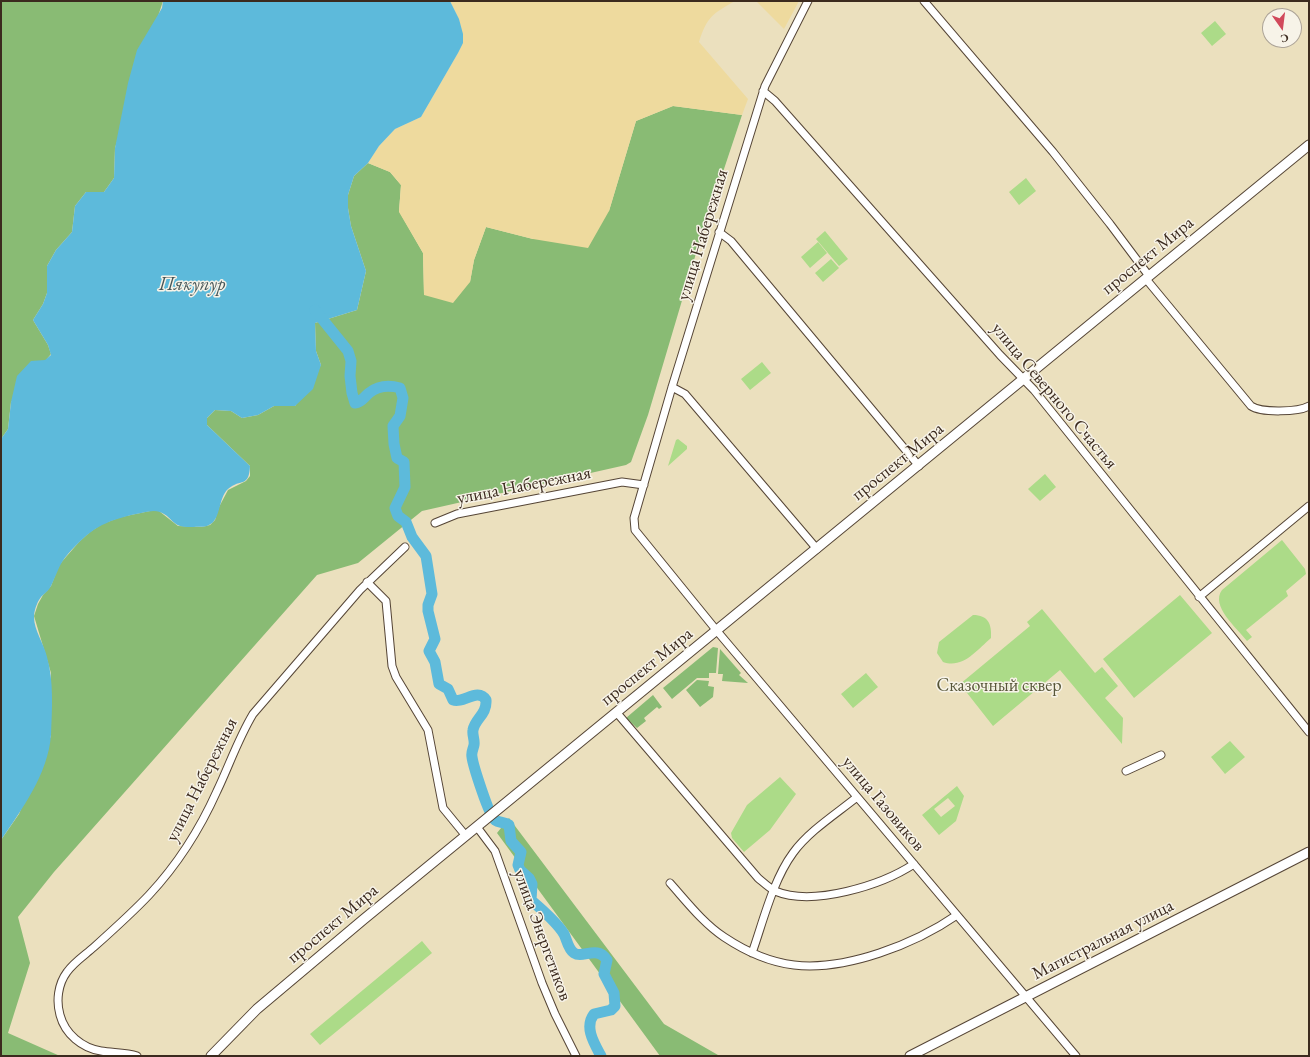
<!DOCTYPE html>
<meta charset="utf-8">
<style>
body{margin:0}
#map{position:relative;width:1310px;height:1057px;overflow:hidden;background:#ebe0be;font-family:"EB Garamond",serif}
canvas{display:block}
.frame{position:absolute;inset:0;border:2px solid #3b2a1e;pointer-events:none}
.north{position:absolute;left:1262px;top:8px;width:40px;height:40px;box-sizing:border-box;background:#f7f3e8;border:1px solid #aca397;border-radius:50%;rotate:166deg;font-size:11px;font-weight:700;line-height:16px;text-align:center;color:#3b2a1e}
.north::after{content:'';display:block;margin:auto;width:14px;height:18px;background:#d1495b;clip-path:polygon(50% 0,100% 100%,50% 72%,0 100%)}
</style>
<div id="map">
<canvas width="1310" height="1057"></canvas>
<div class="frame"></div>
<div class="north">С</div>
</div>
<script>
const ctx = document.querySelector('canvas').getContext('2d');
ctx.lineJoin = 'round';
function fillPath(path, color) {
  ctx.fillStyle = color;
  ctx.fill(path, 'evenodd');
}
function strokePath(path, color, width, dash) {
  ctx.strokeStyle = color;
  ctx.lineWidth = width;
  ctx.lineCap = dash ? 'butt' : 'round';
  ctx.setLineDash(dash || []);
  ctx.stroke(path);
}
function write(font, color, halo, rows, align = 'center') {
  ctx.font = font + ' "EB Garamond",serif';
  ctx.lineWidth = 3;
  ctx.setLineDash([]);
  ctx.textBaseline = 'middle';
  ctx.strokeStyle = halo;
  ctx.fillStyle = color;
  for (const [text, x, y, turn = 0] of rows) {
    ctx.save();
    ctx.translate(x, y);
    ctx.rotate((+turn || 0) * Math.PI / 180);
    ctx.textAlign = isNaN(turn) ? turn : align;
    if (halo) ctx.strokeText(text, 0, 0);
    ctx.fillText(text, 0, 0);
    ctx.restore();
  }
}
fillPath(new Path2D(`
 M1215,21l11,13 -14,12 -11,-13z
 M1026,178l10,13 -17,14 -10,-13z
 M825,231l23,28 -9,7 -23,-27z
 M818,242l9,11 -17,15 -9,-11z
 M831,259l8,9 -16,14 -8,-9z
 M762,362l9,11 -21,17 -9,-11z
 M678,439l9,7v3l-19,17 8,-26z
 M1045,474l11,13 -16,14 -12,-12z
 M1282,540l23,29 1,5 -20,17 2,5 -42,34 6,7 -5,4c-10,-13 -37,-35 -25,-51z
 M1180,595l32,38 -78,65 -31,-39z
 M1042,609l53,64 7,-6 16,19 -13,12 18,20 -1,26 -62,-74 -67,56 -33,-42 70,-58 -3,-4z
 M973,615c15,0 19,9 18,23 -14,12 -28,31 -48,24l-6,-9 2,-11z
 M866,673l12,14 -25,21 -12,-14z
 M1230,741l15,16 -20,17 -14,-17z
 M780,777l16,17 -26,36 -26,22 -12,-14 -1,-5 16,-28z
 M957,786l7,10 -8,25 -17,14 -17,-20zM948,798l7,8 -14,11 -7,-8z
 M422,941l10,12 -112,92 -10,-11z`), '#acdb88');
fillPath(new Path2D(`
 M1,1h162l-48,147 -1,30 -10,14h-18l-11,14 -3,26 -16,18 -9,16v27l-4,11 -10,16 15,25 3,9 -40,48 -3,27 -7,10z
 M673,106l69,9 -45,135 -49,165 -17,47 -5,3 -204,46 -64,52 -41,12 -263,297 -36,45 12,46 -22,70 52,23h-59v-216l18,-26 32,-78v-63l-17,-57 4,-12 5,-9 8,-9 8,-21 20,-23 11,-10 12,-8 19,-7 29,-6h9l19,15 24,1 8,-2 5,-5 4,-13 9,-17 18,-9 4,-5v-10l-43,-41v-7l8,-8 16,1 11,7 16,-3 16,-9h21l26,-41 -5,-14 -1,-28 42,-13 9,-39 -15,-45 -3,-18v-13l6,-19 14,-13 22,9 11,13 -2,26 24,42 1,41 46,-12 4,-22 12,-33 47,12 76,-28 27,-90z
 M713,647l5,1 -2,25h-7v5h-12l-25,21 -9,-11z
 M720,649l21,24 -2,2 9,8 -26,-2 1,-7h-5z
 M697,680l12,1 -1,5 6,1 -1,10 -13,10 -14,-17z
 M653,695l9,12 -3,2 -2,-2 -13,11 2,3 -9,7 -11,-10z
 M509,818l155,206 54,31 87,1h-145l-163,-223z`), '#89bb74');
fillPath(new Path2D(`
 M450,1h285c-23,13 -28,16 -36,41l49,57 -6,16 -69,-9 -37,15 -27,90 -21,37 -55,-9 -47,-12 -12,33 -4,22 -17,21 -29,-8 -1,-42 -24,-41 2,-27 -11,-13 -22,-9 11,-17 16,-17 26,-12 37,-64c9,-18 1,-35 -8,-52z
 M756,1h43l-15,28z`), '#eeda9e');
fillPath(new Path2D(`
 M163,1h287l9,18 4,15v9l-5,10 -37,64 -26,12 -16,17 -11,17 -14,13 -6,19v13l3,18 15,45 -9,39 -42,13 1,28 5,14 -8,24 -18,17h-21l-16,9 -16,3 -11,-7 -16,-1 -8,8v7l43,41c-1,22 -9,12 -22,23 -10,9 -7,31 -19,36 -6,3 -10,1 -15,2 -24,1 -18,-8 -34,-15 -8,-3 -17,1 -24,2 -32,7 -46,15 -68,40 -9,10 -11,20 -17,32 -2,4 -5,6 -8,9 -5,4 -9,15 -9,22 0,13 10,27 13,40 7,24 5,53 4,78 -3,39 -29,74 -50,105v-401l7,-10 3,-27 6,-26 14,-15 14,-1 6,-5 -3,-10 -15,-25 10,-16 4,-11v-27l9,-16 16,-18 3,-26 11,-14h18l10,-14 1,-30 13,-65 9,-33 25,-42z`), '#5dbadb');
strokePath(new Path2D(`
 M315,310l33,41 3,10 -1,15 2,17 3,10c7,-1 8,-5 14,-10 9,-7 20,-8 31,-5l3,10 -3,18 -7,10 1,18 3,14 7,4 1,25 -10,21 3,8 8,6 6,15 14,19 6,38 -4,11v6l7,28 -6,12 6,11 4,22 9,5 5,11c10,4 25,-13 33,0 1,15 -11,18 -13,30 -1,5 2,10 1,15 -1,5 -3,7 -2,12 1,8 17,59 23,63 4,3 10,2 14,5l2,16 10,11 -3,13 2,5 9,8 3,6 -1,16c11,10 25,21 33,34 3,6 4,15 10,19 9,6 23,-8 33,7l-3,14 10,19 1,13 -4,4 -17,4c-10,13 0,29 7,42`), '#5dbadb', 11);
const minor = new Path2D(`
 M808,1l-43,85 -93,301 -38,131 1,12 82,101 359,425
 M924,1l129,151 57,72 39,52
 M763,91l12,10 225,254 34,35 275,342
 M719,232l12,9 188,225
 M1146,279l105,127c10,7 48,6 58,0
 M672,387l13,7 132,155
 M435,523l22,-9 165,-32 22,3
 M367,582l19,19 6,65 4,11 32,53 15,78 23,28
 M1199,597l110,-91
 M617,713l141,165c6,5 11,10 17,13 38,16 107,-6 139,-27
 M1126,771l35,-16
 M477,827l18,24 47,132 13,31 21,42
 M670,883c17,19 33,40 54,54 21,14 45,25 70,28 52,6 121,-21 163,-50
 M752,953c11,-31 21,-73 41,-100 16,-22 43,-39 64,-56
 M137,1056c-11,-4 -24,-3 -36,-5 -19,-3 -36,-17 -41,-36 -4,-14 -2,-31 7,-43 7,-10 18,-17 27,-25 19,-17 38,-34 55,-52 28,-30 51,-66 68,-104 12,-25 21,-52 36,-77l107,-124 45,-43`);
const secondary = new Path2D(`
 M211,1056l46,-47 107,-90 945,-774
 M910,1056l399,-204`);
strokePath(minor, '#554536', 9);
strokePath(secondary, '#554536', 11);
strokePath(minor, '#fff', 7);
strokePath(secondary, '#fff', 9);
write('18px', '#3b2a1e', '#f7f3e8', [
 ["улица Набережная",703,235,-73],
 ["проспект Мира",1148,256,-39],
 ["улица Северного Счастья",1054,396,50],
 ["проспект Мира",898,462,-39],
 ["улица Набережная",524,486,-11],
 ["проспект Мира",647,667,-39],
 ["улица Набережная",202,780,-63],
 ["улица Газовиков",883,804,50],
 ["проспект Мира",333,924,-40],
 ["улица Энергетиков",542,935,70],
 ["Магистральная улица",1103,940,-27]
]);
write('18px', '#575638', '#f7f3e8', [
 ["Сказочный сквер",999,686]
]);
write('italic 19px', '#455557', '#f7f3e8', [
 ["Пякупур",192,285]
]);
</script>
